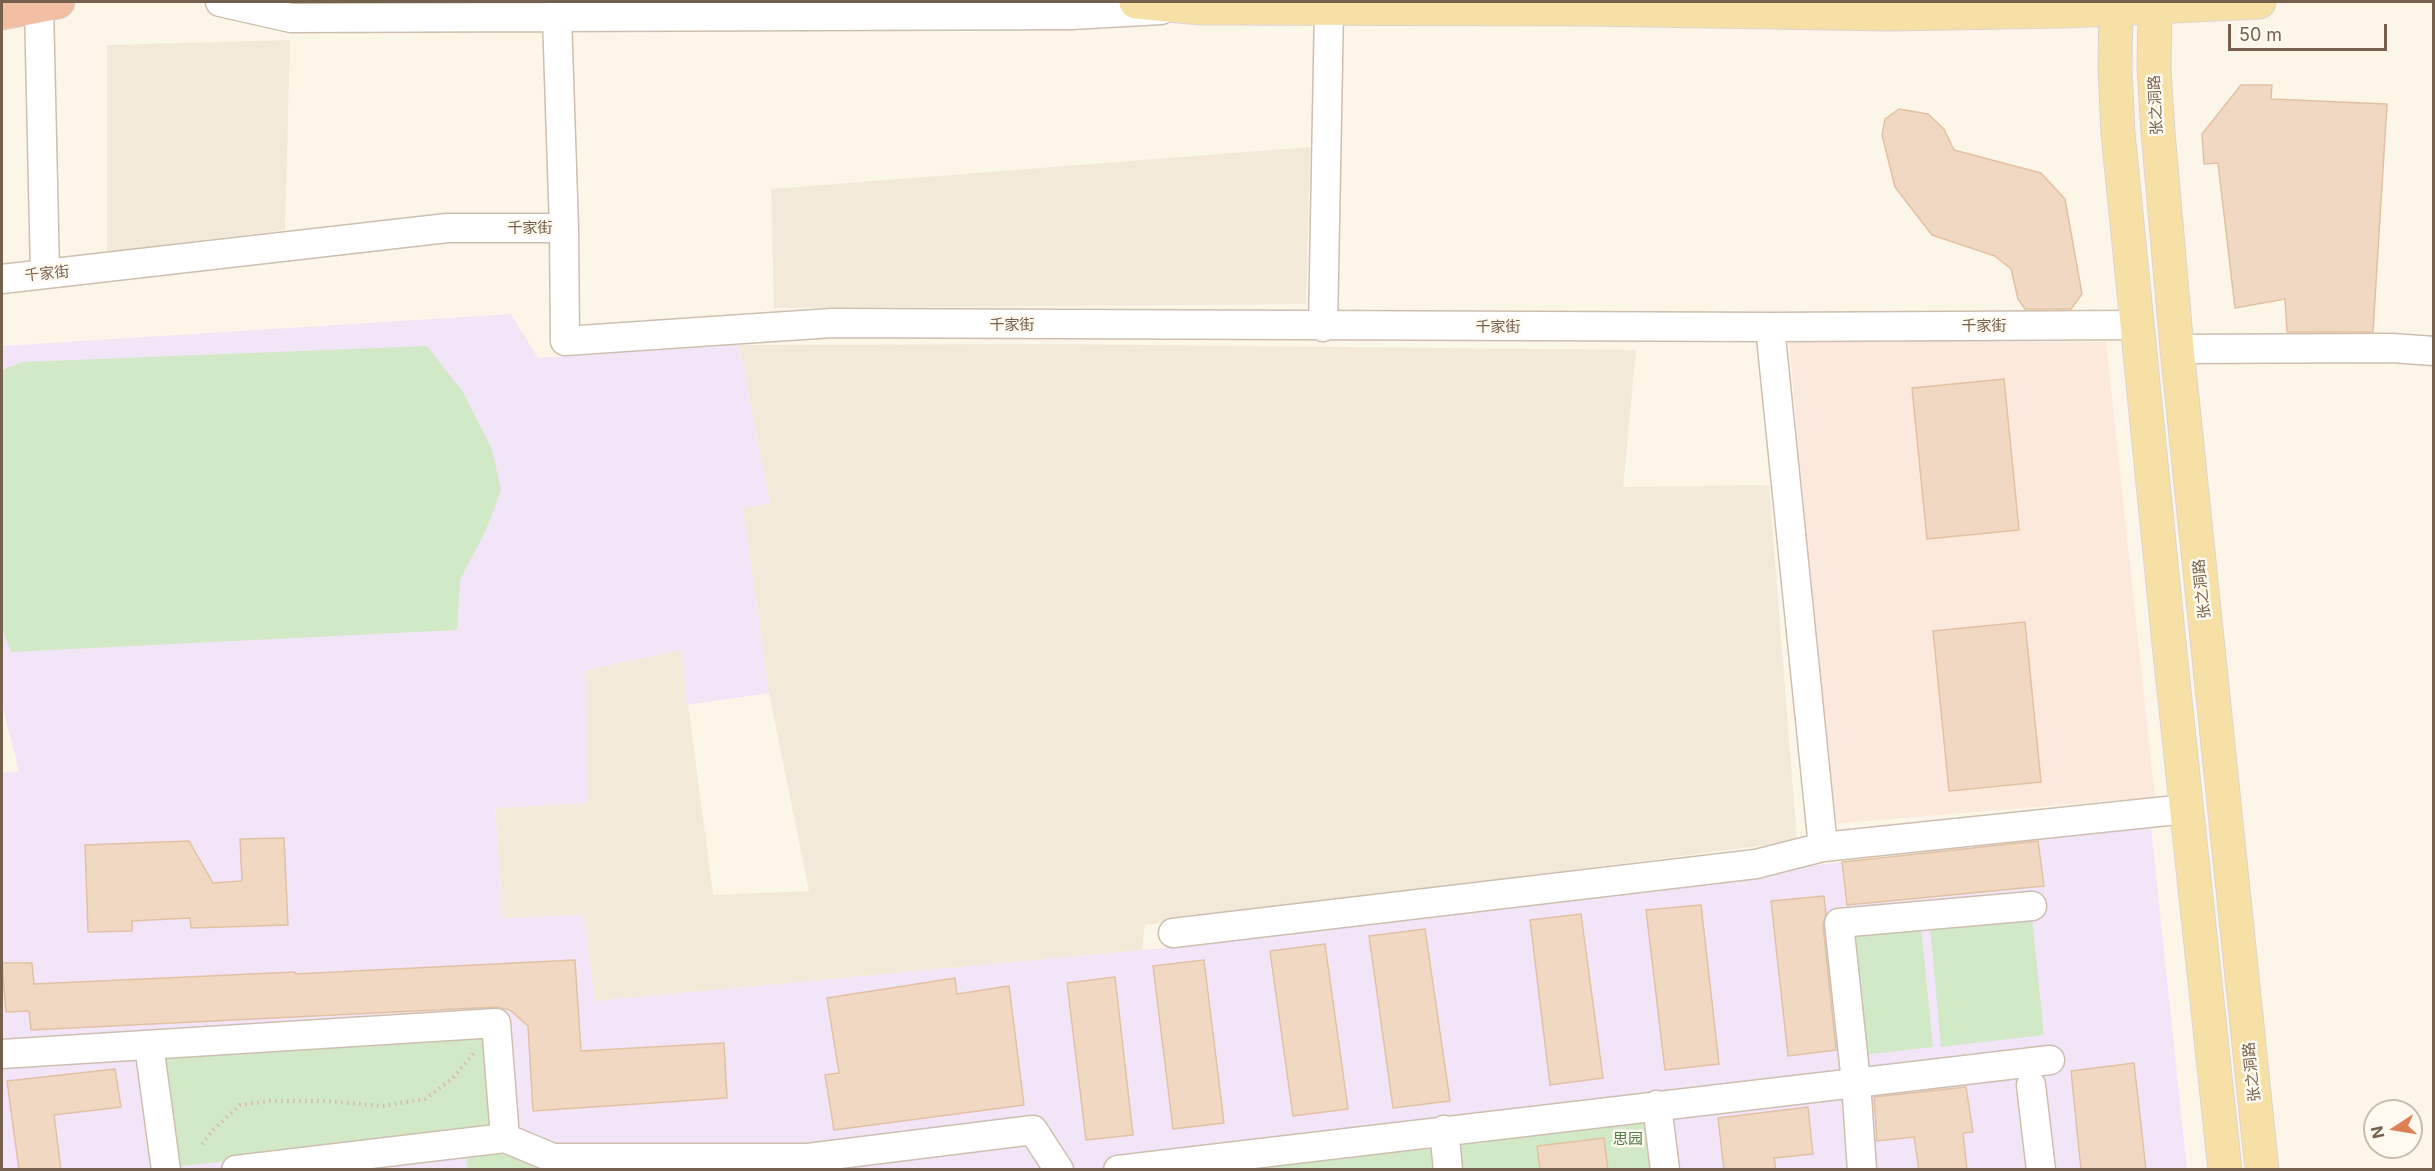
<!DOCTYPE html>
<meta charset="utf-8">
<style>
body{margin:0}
#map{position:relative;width:2435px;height:1171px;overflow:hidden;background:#fcf6e9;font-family:Inter,sans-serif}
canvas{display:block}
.frame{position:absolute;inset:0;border:3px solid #755f4d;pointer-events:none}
.north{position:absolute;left:2363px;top:1099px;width:60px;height:60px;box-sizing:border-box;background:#fefaef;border:2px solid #c7bcae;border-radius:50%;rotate:258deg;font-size:16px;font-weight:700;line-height:24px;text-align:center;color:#755f4d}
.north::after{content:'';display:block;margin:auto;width:21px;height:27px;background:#df8054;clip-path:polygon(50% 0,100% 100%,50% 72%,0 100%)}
.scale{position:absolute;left:2228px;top:24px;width:159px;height:27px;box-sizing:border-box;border:3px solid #755f4d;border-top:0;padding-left:8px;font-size:18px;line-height:21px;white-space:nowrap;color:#755f4d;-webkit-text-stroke:4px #fefaef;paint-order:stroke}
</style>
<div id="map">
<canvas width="2435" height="1171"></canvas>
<div class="frame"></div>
<div class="north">N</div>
<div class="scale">50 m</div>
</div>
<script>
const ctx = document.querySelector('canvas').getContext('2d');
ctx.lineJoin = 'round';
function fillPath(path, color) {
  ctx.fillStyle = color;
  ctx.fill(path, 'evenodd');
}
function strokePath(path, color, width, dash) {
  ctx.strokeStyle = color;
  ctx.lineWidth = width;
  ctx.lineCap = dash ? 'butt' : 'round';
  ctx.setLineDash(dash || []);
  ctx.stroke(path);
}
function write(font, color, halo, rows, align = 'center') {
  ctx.font = font + ' Inter,"Noto Sans SC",sans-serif';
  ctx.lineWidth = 5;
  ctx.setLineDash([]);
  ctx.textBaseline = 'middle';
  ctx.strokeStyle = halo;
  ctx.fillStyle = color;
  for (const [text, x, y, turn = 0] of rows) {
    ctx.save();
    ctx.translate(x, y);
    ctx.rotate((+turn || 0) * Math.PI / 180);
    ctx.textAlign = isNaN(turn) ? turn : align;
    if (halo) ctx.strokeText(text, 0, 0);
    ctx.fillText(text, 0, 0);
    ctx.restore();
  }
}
fillPath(new Path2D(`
 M290,40l-5,190 -178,22v-207z
 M1310,147l-4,157 -532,4 -3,-119z
 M1052,344l584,6 -13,137 146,-2 28,356 -652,84 -3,25 -547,51 -92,-83 -8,-111 92,-4 -1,-133 95,-20 32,245 96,-4 -40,-198 -26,-185 27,-5 -31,-158z`), '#f3e9d8');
fillPath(new Path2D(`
 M1789,340l317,2 49,455 -324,27z`), '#fbe9dd');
fillPath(new Path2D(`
 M511,314l27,44 201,-13 31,158 -27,5 26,185 -82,12 -6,-55 -95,20 1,133 -92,5 8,110 81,-3 11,86 613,-57 634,-82 309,-35 36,342 -2185,1v-397l17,-2 -17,-67v-358z`), '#f3e5f8');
fillPath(new Path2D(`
 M427,346l36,46 29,57 9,42 -15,39 -26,50 -3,50 -446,22 -9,-24v-258l20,-8z
 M2032,917l12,118 -103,12 -11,-120z
 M1921,927l12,120 -71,8 -13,-122z
 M490,1034l7,98 -325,35 -15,-113z
 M1657,1105l7,65h-535z
 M500,1152l48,17h248l-328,1 -2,-11z`), '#d2e9c7');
const building = new Path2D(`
 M2241,85h31l-1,14 116,5 -14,228h-86l-2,-33 -50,9 -17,-145 -14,1 -2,-30z
 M1899,109l29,5 16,15 10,21 87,23 24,26 17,95 -11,15h-46l-7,-10 -7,-30 -16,-13 -63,-21 -37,-48 -13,-52 3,-16z
 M2004,379l15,151 -92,9 -15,-151z
 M2025,622l16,160 -92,9 -16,-160z
 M284,838l4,87 -97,3 -1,-10 -58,3v10l-44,1 -3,-87 104,-4 24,42 29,-2 -2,-42z
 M2038,841l6,45 -197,19 -5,-43z
 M1824,896l2,18 -3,11 13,125 -48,6 -17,-155z
 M1701,905l18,159 -54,6 -19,-160z
 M1581,914l22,164 -53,7 -20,-165z
 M1425,929l25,172 -57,7 -24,-172z
 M1325,944l23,165 -55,7 -23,-165z
 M575,960l6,91 143,-8 3,55 -194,13 -5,-85 -18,-16 -14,-3 -465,23 -2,-19 -23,1 -4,-49h30l2,21 261,-12v2z
 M1204,960l20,163 -51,6 -20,-163z
 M1115,977l18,158 -47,5 -19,-157z
 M955,978l2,16 52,-8 15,119 -190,25 -9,-55 14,-2 -12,-75z
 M2134,1063l12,107h-65l-10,-99z
 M115,1069l6,38 -67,8 7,55h-42l-12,-89z
 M1966,1087l7,45 -10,1 4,37h-48l-5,-33 -37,4 -3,-44z
 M1808,1107l5,47 -39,4 2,12h-52l-6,-52z
 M1604,1138l4,32h-68l-3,-24z`);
fillPath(building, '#f0d8c2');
strokePath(building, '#e2c1a3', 1.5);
const minor = new Path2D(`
 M220,2l71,16 780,-3 90,-5
 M561,2l-4,15 7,211
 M39,5l6,269
 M2,279l445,-51h117l1,113 267,-18 938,4 367,-2
 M1323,327l6,-319
 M1770,327l53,520
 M2177,349l215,-1 42,3
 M1173,933l583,-69 67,-17 363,-38
 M149,1045l17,125
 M2,1054l494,-31 9,115
 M2031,1085l10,85
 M1657,1105l8,65
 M1444,1130l4,40
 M236,1170l269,-32 48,20h255l225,-28 26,40
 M1118,1170l932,-110
 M1862,1170l-6,-88 -17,-159 193,-17`);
const major = new Path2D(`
 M1136,2l65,6 385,1 304,5 176,-3 193,-9
 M2116,2l-1,67 3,64 52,520 55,517
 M2155,2l-1,68 4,62 19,217 85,821`);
const highway = new Path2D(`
 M2,13l56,-11`);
strokePath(minor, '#cdbfaf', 31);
strokePath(major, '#dbd5d1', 35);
strokePath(highway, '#dbd5d1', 35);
strokePath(new Path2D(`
 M202,1144l12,-15 26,-24 30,-4h57l56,5 42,-7 27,-20 22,-26`), '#d5bca4', 4, [1.5, 4.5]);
strokePath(minor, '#fff', 28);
strokePath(major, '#f7e0a5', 33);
strokePath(highway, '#f2bfa3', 33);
write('15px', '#755f4d', '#fefaef', [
 ["张之洞路",2156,105,-93],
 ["千家街",530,228],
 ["千家街",47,274,-6],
 ["千家街",1012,325],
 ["千家街",1984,326],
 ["千家街",1498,327],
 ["张之洞路",2202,589,-96],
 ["张之洞路",2252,1072,-96]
]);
write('15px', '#507a46', '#fefaef', [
 ["思园",1628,1139]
]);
</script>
